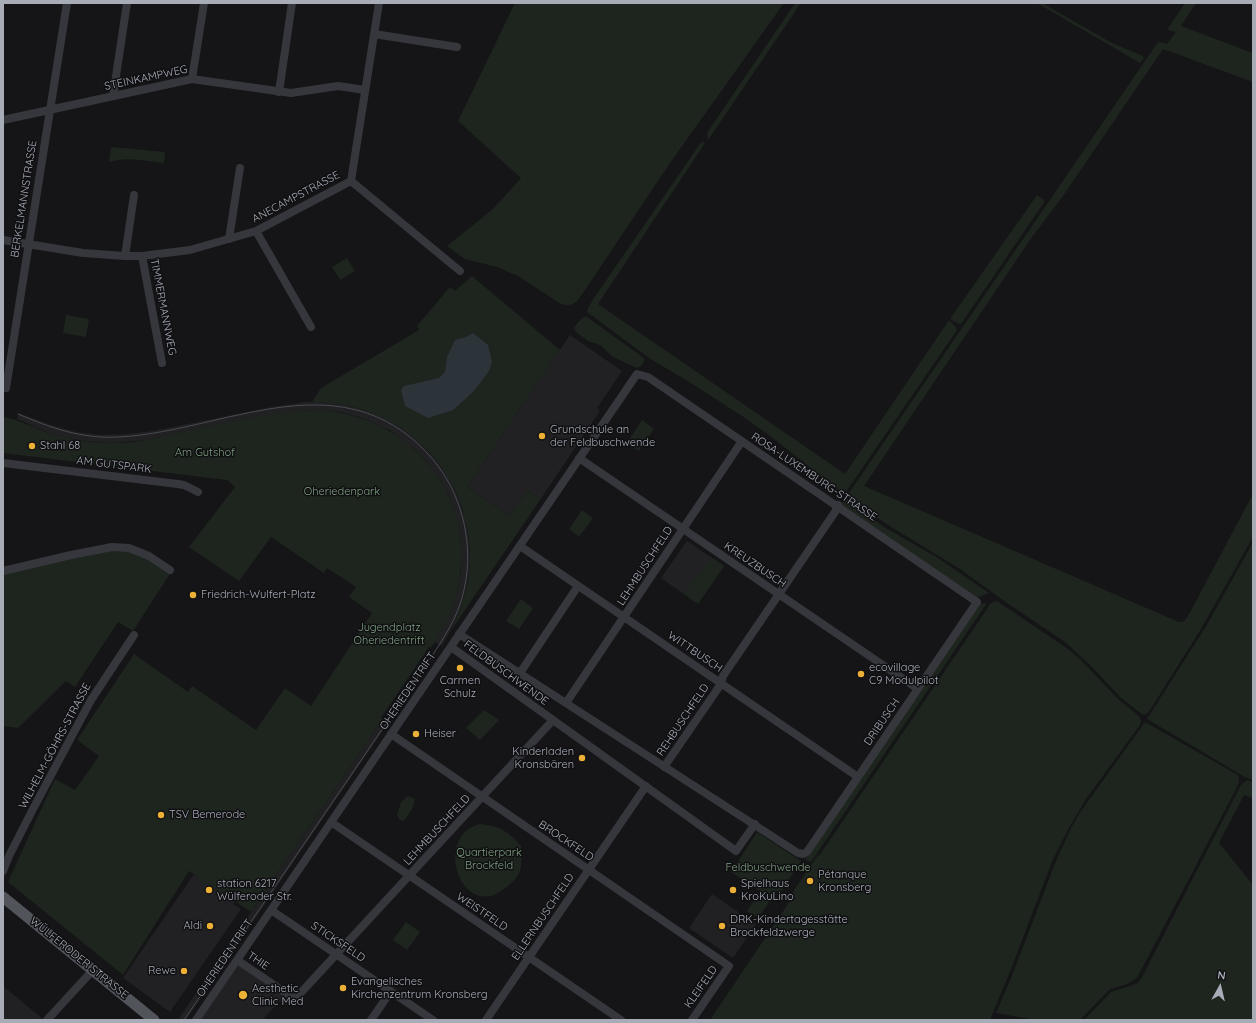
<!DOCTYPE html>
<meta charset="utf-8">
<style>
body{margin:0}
#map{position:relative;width:1256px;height:1023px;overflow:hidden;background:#151517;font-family:Quicksand,sans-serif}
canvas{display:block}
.frame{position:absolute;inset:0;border:4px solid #a7acb7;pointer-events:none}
.north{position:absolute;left:1200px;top:967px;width:40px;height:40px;-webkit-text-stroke:3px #101012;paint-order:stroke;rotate:8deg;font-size:11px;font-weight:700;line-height:16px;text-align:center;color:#a7acb7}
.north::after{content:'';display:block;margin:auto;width:14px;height:18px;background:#a7acb7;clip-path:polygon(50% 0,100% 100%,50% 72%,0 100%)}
</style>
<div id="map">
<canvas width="1256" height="1023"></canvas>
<div class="frame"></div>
<div class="north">N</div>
</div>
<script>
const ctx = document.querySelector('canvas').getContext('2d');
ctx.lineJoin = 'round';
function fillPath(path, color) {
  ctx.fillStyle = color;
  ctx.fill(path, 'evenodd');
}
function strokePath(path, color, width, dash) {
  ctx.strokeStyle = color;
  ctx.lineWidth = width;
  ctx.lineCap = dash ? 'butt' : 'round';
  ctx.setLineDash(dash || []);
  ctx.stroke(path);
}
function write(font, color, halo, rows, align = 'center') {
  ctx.font = font + ' Quicksand,sans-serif';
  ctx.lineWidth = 3;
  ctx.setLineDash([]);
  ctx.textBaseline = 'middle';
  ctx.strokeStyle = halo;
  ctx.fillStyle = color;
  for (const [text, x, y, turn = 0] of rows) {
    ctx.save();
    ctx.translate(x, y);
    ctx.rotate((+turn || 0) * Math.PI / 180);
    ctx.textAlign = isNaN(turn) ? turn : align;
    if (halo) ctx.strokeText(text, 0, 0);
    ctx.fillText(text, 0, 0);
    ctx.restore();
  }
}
fillPath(new Path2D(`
 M570,335l52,36 -25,37 3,3 -60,89 -12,-9 -20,24 -41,-28z
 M305,402h21l19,3 20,5 18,7 23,14 10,8 19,20 13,17 10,22 8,22 3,23 1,16 -1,16 -7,31 -6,14 -14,26 -7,-4 17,-33 6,-21 3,-16v-30l-4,-22 -7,-22 -7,-13 -15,-22 -9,-10 -30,-23 -30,-13 -19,-5 -27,-2 -22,2 -34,5 -111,23 -36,3 -26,-2 -18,-3 -17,-5 -32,-14 2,-6 32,12 25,7 26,3 26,-1 25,-3 119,-24z
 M687,541l37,25 -26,38 -37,-26z
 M380,723l6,3 -200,294h-4l-3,-2z
 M194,874l41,27 -2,3 8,5 -71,103 -47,-34z
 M712,894l44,30 -23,34 -44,-30z
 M239,964l46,32 -23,24h-62z
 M3,986l41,34h-41z`), '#212124');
fillPath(new Path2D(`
 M515,3h269l-114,160 -87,130c-7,10 -10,14 -22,11l-43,-28 -21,-9 -32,-8 -18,-13 46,-37 28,-31 -63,-57z
 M795,3h6l-93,137 -1,-7z
 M1037,3h5l68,39 33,14 1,2 -4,5z
 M1185,3h11l-15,23 72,27v29l-90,-33 -100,147 -31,41 -168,249 315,136h4l4,-4 66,-124v43l-52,92 -49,78 -5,7 -4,1 -22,-17 -29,-31 -27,-25 -58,-39 -47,-34 -72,-44 -36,-25 -3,-7 309,-451 9,2 9,-12 -9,-2z
 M702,141l3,2 -107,161 247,170 104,-154 6,6 2,4 -111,162h-5l-68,-54 -28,-20 -54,-35 -42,-25 -62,-46v-2l5,-9z
 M111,147l54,5 -1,11c-18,-2 -38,-7 -55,-1z
 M1037,195l8,6 -84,123h-2l-9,-5z
 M347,258l8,13 -15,9 -8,-13z
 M472,276l88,74 -93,137 41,28 20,-24 12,9 -90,132c9,-18 16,-37 19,-57 11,-94 -63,-174 -157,-173l9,-14 98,-58 -2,-4 33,-39 5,4z
 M66,315l23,4 -3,18 -23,-4z
 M584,317h3l57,41c1,5 -3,8 -7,10l-24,-11 -13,-12 -12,-4 -12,-9 -2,-4 4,-6z
 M313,410c94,2 166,83 145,178 -4,21 -15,42 -27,60l-2,-1 -48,71 2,1 -3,4 -129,189 -62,-41 -66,104 -115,-93 47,-103 20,11 24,-34 -22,-16 57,-86 54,38 4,-6 64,44 29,-42 26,18 61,-93 -23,-16 7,-10 -29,-19 -3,5 -53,-36 -32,44 -50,-34 46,-60 -8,-7 -224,-27v-36c16,3 30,10 46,16 19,6 39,10 60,10 23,1 46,-5 69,-10 44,-9 90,-21 135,-23z
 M642,420l12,9 -15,22 -12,-8z
 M844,500h4l36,27 54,31 51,35 -12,5 -137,-93z
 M582,510l11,8 -14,19 -10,-8z
 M1253,542v238l-10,-4 -96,-57 61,-96z
 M111,544l62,25 -40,62 -15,-9 -43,65 -9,-6 -48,47 -15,-2v-158z
 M711,557l13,9 -26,38 -14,-10z
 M521,599l12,9 -14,21 -13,-8z
 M997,601l71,48 12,10 38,40 21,17 2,4 -1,5 -54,74 -17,29 -16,31 -42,110 -21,51h-280l80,-119 -2,-2 30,-44 1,1 172,-253z
 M987,603l-176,259 -6,-3 174,-255z
 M484,710l15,10 -19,20 -14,-12z
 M1145,722l93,53 1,7 -4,9 -98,187 -10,6 -17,5 -30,31h-44l-40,-7 15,-35 45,-117 15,-33 10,-17z
 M1247,780l6,2v16l-9,-3 -25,48 34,42v135h-169l27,-28 25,-8 5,-5 100,-194z
 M408,796l7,3 -3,10 -8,12 -4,-1 -3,-5 4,-13z
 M480,824c20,2 28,7 41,22 1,19 2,29 -14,41 -5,3 -11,8 -16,9 -32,6 -46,-43 -27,-63 4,-5 10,-7 16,-9z
 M757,832l44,29 -21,32 -3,-2 -19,27 -11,-7 13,-20 -29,-19z
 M406,922l14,10 -13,18 -14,-10z`), '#1d251e');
fillPath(new Path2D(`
 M473,333l15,12 4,17 -3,9 -15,20 -21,19 -25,8 -23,-12 -4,-16 3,-4 35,-8 6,-6 2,-15 8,-17 11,-3z`), '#2c343a');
strokePath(new Path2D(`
 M374,34l83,13
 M192,79l12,-76
 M279,92l13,-89
 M113,96l14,-93
 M3,120l189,-41 99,14 47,-7 27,4
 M351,181l109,90
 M256,231l55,96
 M229,239l11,-71
 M3,240l80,13 42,3h17l48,-6 66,-19 95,-50 28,-178
 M125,256l9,-61
 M142,256l20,107
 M6,388l61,-385
 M579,458l339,231
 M3,463l175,21 6,1 14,7
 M520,546l338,231
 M3,571l68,-16 41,-8 17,1 20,8 21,14
 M451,647l285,204 19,-27
 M520,673l58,-87
 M566,703l176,-262
 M391,734l338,232 -37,54
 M664,767l57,-83 2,-8 112,-164 3,-7
 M331,822l290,198
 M3,871l6,-15 24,-47 58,-109 43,-65
 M271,910l162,110
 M237,960l58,39 258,-279
 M47,1020l46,-50
 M196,1020l441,-646 11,3 329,225 -170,250 -4,2 -5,-1 -339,-219
 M371,1020l20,-29
 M486,1020l160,-234`), '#36373c', 8);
strokePath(new Path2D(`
 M3,897l151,123`), '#52545b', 11);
strokePath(new Path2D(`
 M18,414c33,14 64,25 100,23 96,-4 205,-70 292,0 21,17 39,40 48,66 14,38 13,80 -4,116 -8,16 -18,31 -28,46l-242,355`), '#494b51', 1);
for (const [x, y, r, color] of [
 [542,436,4,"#edb037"],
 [32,446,4,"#edb037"],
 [193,595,4,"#edb037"],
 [460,668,4,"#edb037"],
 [861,674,4,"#edb037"],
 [416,734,4,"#edb037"],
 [582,758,4,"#edb037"],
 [161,815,4,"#edb037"],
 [810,881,4,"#edb037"],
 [209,890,4,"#edb037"],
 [733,890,4,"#edb037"],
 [210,926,4,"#edb037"],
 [722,926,4,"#edb037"],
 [184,971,4,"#edb037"],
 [343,988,4,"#edb037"],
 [243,995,5,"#edb037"]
]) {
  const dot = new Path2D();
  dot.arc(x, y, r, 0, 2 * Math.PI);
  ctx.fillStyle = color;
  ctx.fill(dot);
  strokePath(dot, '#101012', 1.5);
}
write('11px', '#a7acb7', '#101012', [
 ["STEINKAMPWEG",146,78,-12],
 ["ANECAMPSTRASSE",296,197,-28],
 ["BERKELMANNSTRASSE",24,199,-81],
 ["TIMMERMANNWEG",163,307,79],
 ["AM GUTSPARK",114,465,7],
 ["ROSA-LUXEMBURG-STRASSE",814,477,34],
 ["KREUZBUSCH",755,565,34],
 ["LEHMBUSCHFELD",645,566,-57],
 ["WITTBUSCH",695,652,34],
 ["FELDBUSCHWENDE",506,673,36],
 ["OHERIEDENTRIFT",408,691,-56],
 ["REHBUSCHFELD",683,720,-56],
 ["DRIBUSCH",882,722,-56],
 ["WILHELM-GÖHRS-STRASSE",55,746,-62],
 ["LEHMBUSCHFELD",437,830,-47],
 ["BROCKFELD",566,841,34],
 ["WEISTFELD",482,912,34],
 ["ELLERNBUSCHFELD",543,917,-56],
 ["STICKSFELD",338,942,34],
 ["WÜLFERODER STRASSE",79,958,39],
 ["OHERIEDENTRIFT",225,958,-56],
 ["THIE",258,961,34],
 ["KLEIFELD",701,987,-55]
]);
write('11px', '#a7acb7', '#101012', [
 ["Grundschule an",550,430],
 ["der Feldbuschwende",550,443],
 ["Stahl 68",40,446],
 ["Friedrich-Wulfert-Platz",201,595],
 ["ecovillage",869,668],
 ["C9 Modulpilot",869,681],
 ["Carmen",460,681,"center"],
 ["Schulz",460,694,"center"],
 ["Heiser",424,734],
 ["Kinderladen",574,752,"right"],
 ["Kronsbären",574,765,"right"],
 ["TSV Bemerode",169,815],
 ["Pétanque",818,875],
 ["Kronsberg",818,888],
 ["station 6217",217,884],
 ["Wülferoder Str.",217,897],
 ["Spielhaus",741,884],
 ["KroKuLino",741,897],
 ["DRK-Kindertagesstätte",730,920],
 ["Brockfeldzwerge",730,933],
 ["Aldi",202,926,"right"],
 ["Rewe",176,971,"right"],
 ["Evangelisches",351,982],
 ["Kirchenzentrum Kronsberg",351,995],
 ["Aesthetic",252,989],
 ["Clinic Med",252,1002]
], 'left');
write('11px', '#7fa181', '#101012', [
 ["Am Gutshof",205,453],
 ["Oheriedenpark",342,492],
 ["Jugendplatz",389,628],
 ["Oheriedentrift",389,641],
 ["Quartierpark",489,853],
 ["Brockfeld",489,866],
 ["Feldbuschwende",768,868]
]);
</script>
